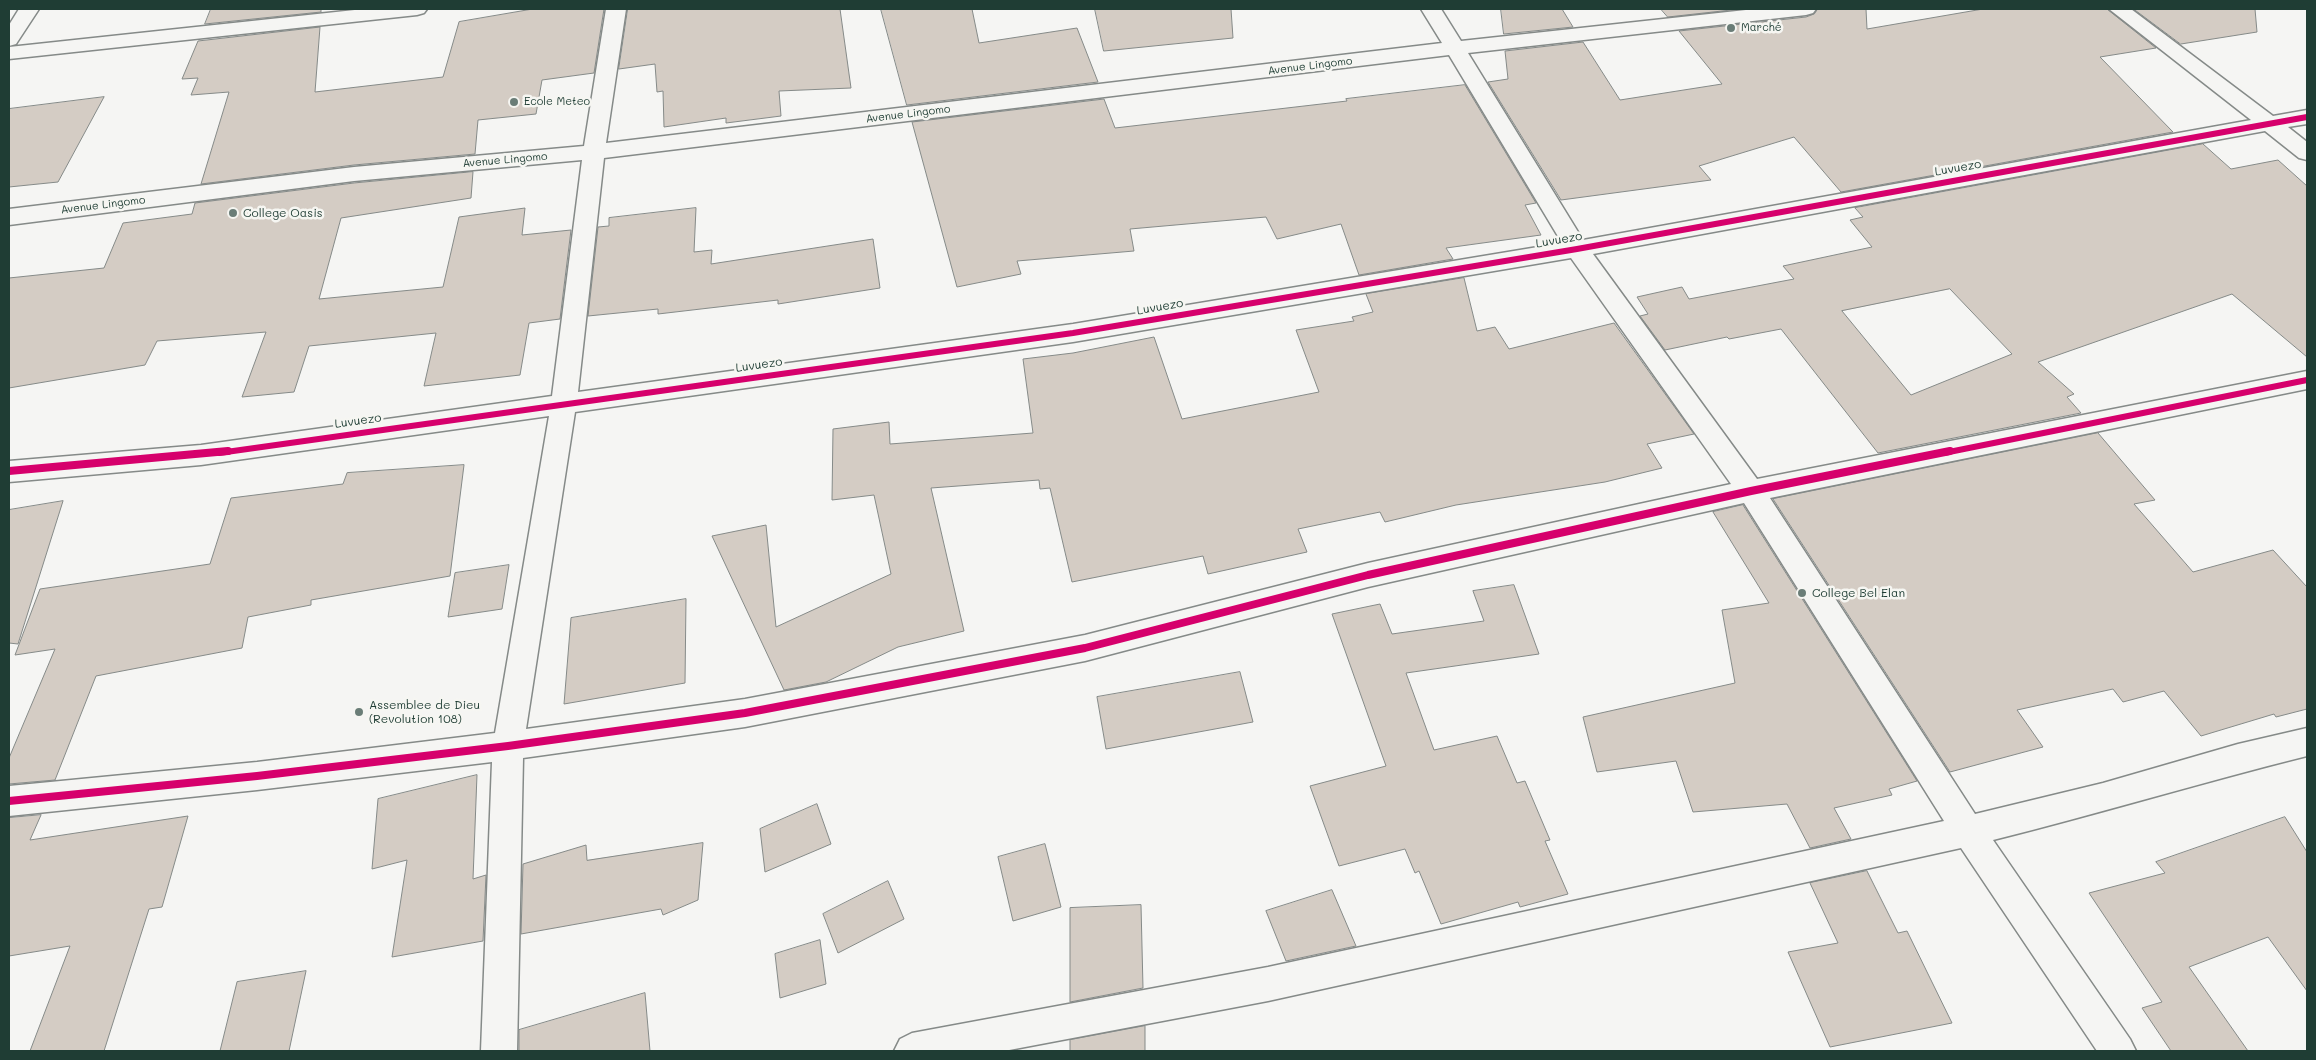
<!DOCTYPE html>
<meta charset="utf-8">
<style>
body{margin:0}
#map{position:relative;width:2316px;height:1060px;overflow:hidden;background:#f5f5f3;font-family:Mali,sans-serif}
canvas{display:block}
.frame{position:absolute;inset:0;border:10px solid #1f3d34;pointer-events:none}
</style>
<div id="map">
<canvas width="2316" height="1060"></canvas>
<div class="frame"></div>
</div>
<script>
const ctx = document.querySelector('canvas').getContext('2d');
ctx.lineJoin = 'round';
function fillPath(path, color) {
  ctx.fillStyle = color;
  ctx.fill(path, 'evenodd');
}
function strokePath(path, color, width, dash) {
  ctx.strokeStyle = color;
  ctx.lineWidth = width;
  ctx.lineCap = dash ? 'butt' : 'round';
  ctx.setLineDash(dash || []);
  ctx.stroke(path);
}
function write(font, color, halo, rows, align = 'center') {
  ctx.font = font + ' Mali,sans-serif';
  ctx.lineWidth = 5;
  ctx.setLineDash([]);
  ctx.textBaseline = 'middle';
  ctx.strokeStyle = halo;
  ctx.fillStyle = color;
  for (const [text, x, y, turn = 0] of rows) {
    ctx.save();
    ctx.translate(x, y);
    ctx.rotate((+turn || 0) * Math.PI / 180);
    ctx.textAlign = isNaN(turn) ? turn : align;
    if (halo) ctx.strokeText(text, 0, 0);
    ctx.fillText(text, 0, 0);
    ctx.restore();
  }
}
const building = new Path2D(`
 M211,9h110v3l-116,12z
 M533,9h71l-10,64 -52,7 -6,34 -58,6 -3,34 -121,11 -153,19 28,-92 -38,3 7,-17 -16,1 16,-38 122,-14 -5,65 128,-15 16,-55z
 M628,9h212l11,79 -72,3 2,25 -55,7v-5l-62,9 -1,-36 -6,1 -2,-28 -36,5z
 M881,9h91l7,34 98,-15 21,54 -191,23z
 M1095,9h136l2,29 -129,13z
 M1501,9h61l11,18 -69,7z
 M1661,9h79l-72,8z
 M1818,9h48l1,20 116,-20h124l49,39 -56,9 73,75 -332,60 -47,-55 -95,29 12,14 -150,20 -73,-118 20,-3 -3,-28 78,-9 37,58 102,-16 -43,-53 127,-14 8,-3z
 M2134,9h121l2,23 -76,12z
 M1465,85l71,118 -11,2 16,30 -95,13 7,11 -94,16 -18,-51 -64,15 -11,-22 -136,12 4,22 -117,10 4,13 -64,13 -45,-165 192,-23 11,29 232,-27 -1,-2z
 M104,97l-46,85 -49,5v-78z
 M2203,144l28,25 47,-9 29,26v171l-75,-63 -194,68 36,32 -7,3 14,16 -203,40 -97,-124 -52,10 -2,-2 -62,13 -25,-34 8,-2 -11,-17 45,-10 7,12 105,-20 -11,-13 89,-19 -22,-27 13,-3 -8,-9zM1950,289l62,65 -101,41 -69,-84z
 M473,172l-2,26 -130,20 -22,81 124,-12 16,-70 66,-9 -3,27 49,-5 -11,89 -31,4 -9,52 -96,11 12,-53 -127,13 -15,46 -52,5 24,-65 -109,9 -12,24 -136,23v-110l95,-10 19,-45 69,-9 3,-11 159,-20z
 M696,208l-2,44 18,-2 -1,14 162,-25 7,49 -102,16v-4l-120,14v-5l-70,7 10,-89 11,-1v-8z
 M1464,278l13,53 18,-4 14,22 105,-26 80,111 -47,10 15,24 -57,14 -149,23 -71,17 -5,-10 -82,17 9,23 -99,22 -5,-18 -131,26 -22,-94 -10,1 -1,-9 -108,8 33,143 -66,16 -72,35 -42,8 -72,-154 54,-11 10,102 115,-53 -17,-79 -42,5 1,-71 56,-7 1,22 143,-11 -10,-74 50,-6 81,-16 28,82 137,-27 -23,-62 58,-9 -2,-4 21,-5 -7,-18z
 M2098,433l57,67 -21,4 59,68 80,-22 34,37v122l-31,8 -2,-3 -73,22 -37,-45 -41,11 -10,-13 -96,21 26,37 -93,25 -177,-273z
 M464,465l-14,111 -139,24v5l-63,12 -6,31 -146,28 -41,104 -46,4v-26l46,-109 -40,6 25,-66 170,-25 21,-66 112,-14 4,-11z
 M63,501l-45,143 -9,-1v-133z
 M1743,505l174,276 -28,8 3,6 -58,13 17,31 -41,9 -23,-44 -94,8 -17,-51 -79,11 -14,-55 152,-34 -13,-73 47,-7 -56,-91z
 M509,565l-7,44 -54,8 7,-44z
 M1514,585l25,69 -133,19 28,77 63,-14 20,47 8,-2 25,59 -5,1 23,53 -48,13 -2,-5 -77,22 -22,-53 -4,2 -10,-24 -66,17 -29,-80 76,-20 -54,-152 48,-10 12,30 92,-13 -11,-30z
 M686,599l-1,84 -121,21 7,-86z
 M1240,672l13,50 -147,27 -9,-52z
 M477,775l-4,104 13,-4 -3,66 -91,16 15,-97 -35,9 6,-70z
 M817,804l14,40 -66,28 -5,-43z
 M41,815l-11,25 158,-24 -26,91 -13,2 -45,142h-74l40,-105 -61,10v-138z
 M2285,817l22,35v139l-39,-54 -79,30 59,84h-77l-29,-43 20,-6 -73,-109 76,-20 -9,-11z
 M703,843l-5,57 -35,15 -2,-6 -140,25 2,-70 63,-19 1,15z
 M1045,844l16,63 -48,14 -15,-64z
 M1867,871l31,62 9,-2 45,92 -122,24 -42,-95 50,-9 -28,-60z
 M888,881l16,38 -66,34 -15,-39z
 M1332,890l24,56 -70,15 -20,-50z
 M1141,905l2,83 -73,14v-94z
 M820,940l6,44 -46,14 -5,-44z
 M306,971l-17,80h-69l17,-69z
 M645,993l5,58h-131v-21z
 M1145,1026v25h-75v-11z`);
fillPath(building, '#d4ccc4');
strokePath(building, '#858a88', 1);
const street = new Path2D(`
 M19,9h20l-23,35 -7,2v-21z
 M364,9h63l-3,4 -7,2 -408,44v-12z
 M606,9h20l-20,134 836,-100 -21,-34h20l20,32 294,-32h61l-3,4 -7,2 -338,38 115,187 668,-120 -142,-111h22l142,107 34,-6v14l-19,3 19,15v18l-8,-2 -34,-27 -672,123 164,225 550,-108v18l-537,109 205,316 128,-31 135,-39 69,-16v28c-105,26 -209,58 -314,84l137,199 6,12h-39l-136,-203 -693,153 -264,50h-110l6,-12 12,-6 356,-66 676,-146 -200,-318 -376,84 -283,74 -340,66 -222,31 -6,293h-36l11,-289 -235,28 -248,26v-30l248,-24 238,-29 54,-317 -348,49 -192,17v-21l192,-16 351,-49 30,-236 -228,21 -345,44v-16l345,-42 230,-21zM1449,55l113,188 -489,81 -495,68 26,-234zM1571,258l160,226 -363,79 -283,72 -340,64 -219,30 49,-317 498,-70z`);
strokePath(street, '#858a88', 3);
fillPath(street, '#f5f5f3');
strokePath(new Path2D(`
 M219,453l854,-120 504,-84 730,-132
 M1944,453l363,-73`), '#d6006c', 6);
strokePath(new Path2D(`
 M9,471l219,-20
 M9,801l248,-25 251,-30 237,-33 340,-65 283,-73 383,-84 199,-40`), '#d6006c', 8);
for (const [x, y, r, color] of [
 [1731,28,5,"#6a7d77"],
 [514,102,5,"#6a7d77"],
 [233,213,5,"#6a7d77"],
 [1802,593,5,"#6a7d77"],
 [359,712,5,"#6a7d77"]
]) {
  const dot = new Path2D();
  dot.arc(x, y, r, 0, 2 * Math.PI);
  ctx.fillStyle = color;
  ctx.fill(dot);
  strokePath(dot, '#f6f6f2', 2);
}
write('11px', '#1f3d34', '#f6f6f2', [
 ["Marché",1741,28],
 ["Ecole Meteo",524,102]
], 'left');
write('11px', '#1f3d34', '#f6f6f2', [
 ["Avenue Lingomo",1310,66,-7],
 ["Avenue Lingomo",908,114,-7],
 ["Avenue Lingomo",505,160,-5],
 ["Avenue Lingomo",103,205,-7]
]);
write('12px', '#1f3d34', '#f6f6f2', [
 ["Luvuezo",1958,168,-10],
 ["Luvuezo",1559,240,-10],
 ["Luvuezo",1160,307,-10],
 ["Luvuezo",759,365,-8],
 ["Luvuezo",358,421,-8]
]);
write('12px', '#1f3d34', '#f6f6f2', [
 ["College Oasis",243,213],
 ["College Bel Elan",1812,593],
 ["Assemblee de Dieu",369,705],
 ["(Revolution 108)",369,719]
], 'left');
</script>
